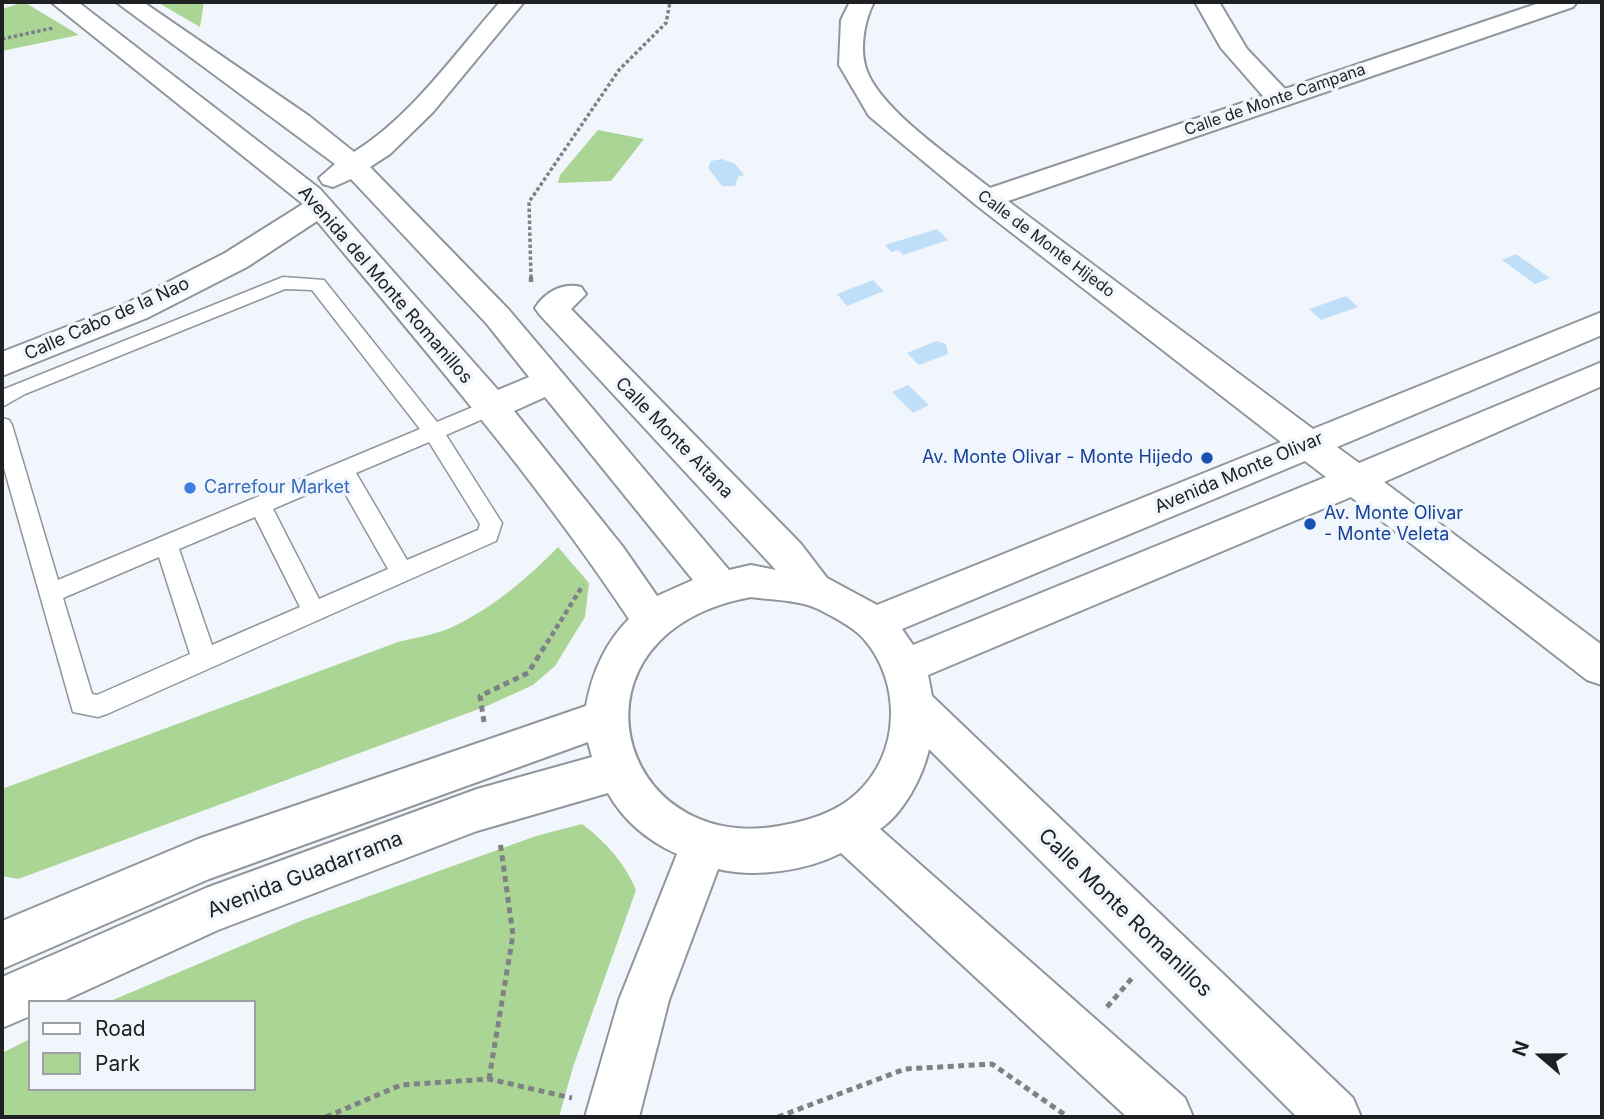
<!DOCTYPE html>
<style>
body{margin:0}
#map{position:relative;width:1604px;height:1119px;overflow:hidden;background:#f1f6fd;font-family:Inter,sans-serif}
canvas{display:block}
.frame{position:absolute;inset:0;border:4px solid #1e2022;pointer-events:none}
.legend{position:absolute;left:28px;top:1000px;width:228px;height:91px;box-sizing:border-box;background:#f1f6fd;border:2px solid #9da0a5;margin:0;padding:9px 12px;list-style:none;font-size:21px;color:#1e2022}
.legend li{display:flex;align-items:center;gap:14px;height:35px}
.legend b{width:35px;border:2px solid #9da0a5}
.north{position:absolute;left:1506px;top:1021px;width:70px;height:70px;-webkit-text-stroke:5px #f1f6fd;paint-order:stroke;rotate:290deg;font-size:19px;font-weight:700;line-height:28px;text-align:center;color:#1e2022}
.north::after{content:'';display:block;margin:auto;width:24px;height:32px;background:#1e2022;clip-path:polygon(50% 0,100% 100%,50% 72%,0 100%)}
</style>
<div id="map">
<canvas width="1604" height="1119"></canvas>
<div class="frame"></div>
<ul class="legend">
<li><b style="height:9px;background:#fff"></b>Road</li>
<li><b style="height:19px;background:#abd594"></b>Park</li>
</ul>
<div class="north">N</div>
</div>
<script>
const ctx = document.querySelector('canvas').getContext('2d');
ctx.lineJoin = 'round';
function fillPath(path, color) {
  ctx.fillStyle = color;
  ctx.fill(path, 'evenodd');
}
function strokePath(path, color, width, dash) {
  ctx.strokeStyle = color;
  ctx.lineWidth = width;
  ctx.lineCap = dash ? 'butt' : 'round';
  ctx.setLineDash(dash || []);
  ctx.stroke(path);
}
function write(font, color, halo, rows, align = 'center') {
  ctx.font = font + ' Inter,sans-serif';
  ctx.lineWidth = 7;
  ctx.setLineDash([]);
  ctx.textBaseline = 'middle';
  ctx.strokeStyle = halo;
  ctx.fillStyle = color;
  for (const [text, x, y, turn = 0] of rows) {
    ctx.save();
    ctx.translate(x, y);
    ctx.rotate((+turn || 0) * Math.PI / 180);
    ctx.textAlign = isNaN(turn) ? turn : align;
    if (halo) ctx.strokeText(text, 0, 0);
    ctx.fillText(text, 0, 0);
    ctx.restore();
  }
}
fillPath(new Path2D(`
 M24,2l55,33 -77,16v-42z
 M157,2h47l-4,25z
 M598,130l46,9 -33,42 -53,2 2,-8z
 M558,547l31,36 -4,34 -30,49 -22,19 -46,21 -469,173 -16,-3v-87l396,-147c16,-4 36,-7 52,-14 40,-18 77,-49 108,-81z
 M582,824c23,17 43,39 54,66l-63,177 -14,50h-557v-64l28,-14v50h224v-87h-146l195,-82 233,-84z`), '#abd594');
fillPath(new Path2D(`
 M722,159l13,5 9,11 -6,2 -3,9h-13l-14,-18 3,-7z
 M937,229l11,11 -45,15 -4,-5 -8,2 -6,-7z
 M1516,254l34,24 -15,6 -33,-24z
 M873,280l11,11 -37,15 -10,-12z
 M1346,296l12,11 -37,13 -12,-11z
 M936,341l10,3 2,10 -29,11 -12,-12z
 M908,385l21,20 -16,8 -21,-21z`), '#bedff7');
const service = new Path2D(`
 M283,277l41,3 113,142 48,-20h14l3,5 -3,5 -53,23 56,88 -6,18 -389,173 -9,3 -25,-5 -71,-251v-43l7,2 3,5 46,155 362,-151 -108,-139 -27,-1 -260,105 -23,13v-17zM429,442l51,82 -2,6 -71,30 -51,-87zM338,481l50,88 -69,30 -46,-90zM255,517l45,90 -88,38 -33,-96zM159,557l31,97 -93,41 -5,-1 -29,-96z`);
const minor = new Path2D(`
 M51,2h27l242,187 178,201 31,-13 -42,-53 -136,-145 -18,8 -10,-3 -4,-6 16,-14 -219,-162h27l166,114 45,36c58,-36 101,-99 146,-150h24l-91,110 -43,42 -20,13 139,143 220,260 22,-5 25,5 -236,-255 -5,-7c10,-16 28,-26 46,-21l5,7 -15,15 230,235 26,34 50,27 404,-163 -305,-237 -107,-89 -30,-51 2,-45 9,-18h24c-9,17 -14,43 -9,63 10,42 91,95 125,123l273,-92 -42,-48 -26,-46h24l28,47 38,40 257,-87h35l-4,5 -565,194 305,228 289,-117v23l-265,112 22,16 243,-101v24l-218,96 218,163v40l-15,-5 -236,-183 -423,178 4,21 421,402 8,19h-64l-368,-368c-6,27 -25,64 -49,80l305,269 8,19h-66l-286,-264c-35,18 -86,25 -123,16l-49,131 -30,117h-54l34,-117 58,-146c-29,-13 -54,-34 -69,-61l-131,38 -259,99 -157,72h-31v14l-28,12v-51l204,-89 271,-99 115,-32 -4,-15 -379,137 -207,90v-48l196,-82 388,-133c6,-33 19,-63 43,-87 -94,-141 -204,-269 -312,-398l-70,46 -100,51 -145,58v-24l123,-48 100,-51 78,-49zM545,397l148,183 -36,16 -34,-49 -109,-136zM1305,461l21,16 -413,168 -11,-16zM751,597c20,3 49,3 67,12 14,7 35,18 45,29 39,44 38,116 -7,156 -22,20 -50,27 -77,32 -164,29 -223,-193 -28,-229z`);
strokePath(service, '#91959c', 3);
strokePath(minor, '#91959c', 4);
strokePath(new Path2D(`
 M2,39l51,-11
 M531,278l-2,-76 90,-132 47,-47 4,-21`), '#7e8186', 3.5, [3.5, 2.5]);
strokePath(new Path2D(`
 M531,277v8
 M547,643l36,-58`), '#7e8186', 4.5, [5, 3.5]);
strokePath(new Path2D(`
 M484,722l-4,-26 48,-23 20,-32
 M1107,1007l26,-30
 M489,1079l24,-144 -13,-94
 M326,1117l75,-32 88,-6 83,19
 M778,1117l127,-48 87,-5 76,53`), '#7e8186', 5, [6, 4.5]);
fillPath(service, '#fff');
fillPath(minor, '#fff');
for (const [x, y, r, color] of [
 [1207,458,7,"#1a4fb4"],
 [190,488,7,"#3f7fe0"],
 [1310,524,7,"#1a4fb4"]
]) {
  const dot = new Path2D();
  dot.arc(x, y, r, 0, 2 * Math.PI);
  ctx.fillStyle = color;
  ctx.fill(dot);
  strokePath(dot, '#f1f6fd', 2.5);
}
write('16px', '#1e2022', '#f1f6fd', [
 ["Calle de Monte Campana",1275,100,-19],
 ["Calle de Monte Hijedo",1046,244,37]
]);
write('18px', '#1e2022', '#f1f6fd', [
 ["Avenida del Monte Romanillos",385,285,49],
 ["Calle Cabo de la Nao",107,319,-24],
 ["Calle Monte Aitana",674,438,46],
 ["Avenida Monte Olivar",1239,473,-23]
]);
write('18px', '#164399', '#f1f6fd', [
 ["Av. Monte Olivar - Monte Hijedo",1193,458],
 ["Av. Monte Olivar",1324,514,"left"],
 ["- Monte Veleta",1324,535,"left"]
], 'right');
write('18px', '#366cbe', '#f1f6fd', [
 ["Carrefour Market",204,488]
], 'left');
write('21px', '#1e2022', '#f1f6fd', [
 ["Avenida Guadarrama",305,875,-21],
 ["Calle Monte Romanillos",1125,913,44]
]);
</script>
